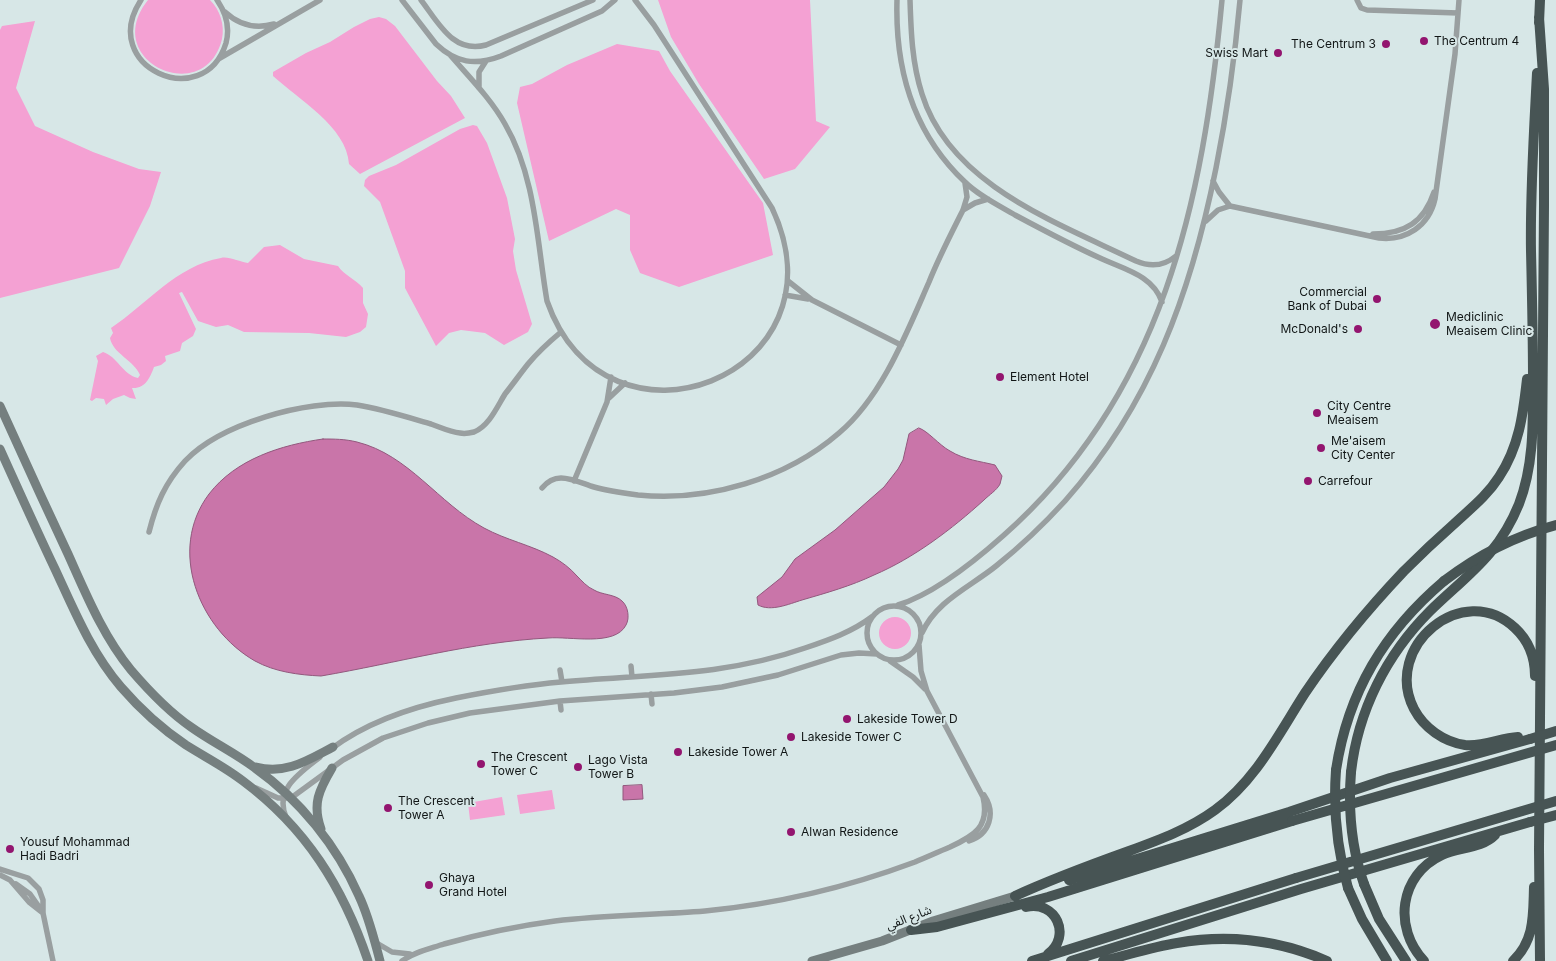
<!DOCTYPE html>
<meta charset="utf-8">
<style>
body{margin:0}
canvas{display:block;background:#d7e7e7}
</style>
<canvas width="1556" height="961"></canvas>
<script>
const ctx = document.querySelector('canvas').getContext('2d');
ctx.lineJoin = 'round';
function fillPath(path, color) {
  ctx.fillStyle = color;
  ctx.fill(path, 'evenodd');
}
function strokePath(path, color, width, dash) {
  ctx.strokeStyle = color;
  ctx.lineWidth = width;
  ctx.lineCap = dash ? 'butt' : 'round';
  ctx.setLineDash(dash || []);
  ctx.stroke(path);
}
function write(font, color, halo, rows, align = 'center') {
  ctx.font = font + ' Inter,"Noto Sans Arabic",sans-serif';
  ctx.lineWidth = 4;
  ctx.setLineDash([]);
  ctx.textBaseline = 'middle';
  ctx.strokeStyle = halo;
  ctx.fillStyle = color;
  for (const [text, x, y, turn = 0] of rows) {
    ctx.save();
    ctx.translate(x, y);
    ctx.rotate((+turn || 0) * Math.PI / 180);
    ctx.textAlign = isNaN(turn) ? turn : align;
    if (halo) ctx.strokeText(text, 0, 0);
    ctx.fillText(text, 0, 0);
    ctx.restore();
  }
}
fillPath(new Path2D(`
 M148,0h62c10,10 15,25 12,39 -17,70 -123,22 -74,-39z
 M658,0h152l6,121 14,6 -35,42 -31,10 -65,-95 -28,-47z
 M379,17l7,2 9,7 42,55 14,15 14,22 -105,56 -11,-10c-2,-37 -51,-65 -76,-88v-4l33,-19 24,-11 24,-15 16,-8z
 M35,21l-19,67 19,38 58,26 46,17 22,3 -11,34 -31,62 -119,30v-268l2,-4z
 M617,44l42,7 11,20 93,132 10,52 -94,32 -39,-14 -10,-23v-35l-14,-6 -67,32 -32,-138 3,-16 12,-3 35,-19z
 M473,125l4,1 10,17 20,55 8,41 -2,12 3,19 16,54 -4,8 -24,13 -19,-12 -24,-3 -12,3 -13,13 -31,-58v-17l-25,-69 -16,-16 1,-6 4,-4 27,-11 64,-36z
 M280,245l24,14 34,7c6,9 17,13 25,22v15l5,11 -2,13 -6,5 -14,5 -37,-4 -65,-1 -16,-7 -12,2 -18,-6 -16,-29 -3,1 17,36 -3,7 -11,7 -2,8 -15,5 1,5 -5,4 -7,2c-4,11 -9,22 -22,21l4,11 -6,-1 -6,-3 -11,4 -7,6 -2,-6 -8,-1 -4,3 -2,-1 8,-39 -2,-5 7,-4c14,4 20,23 35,26l2,-3c-6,-15 -27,-21 -30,-37l3,-5 -2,-5c36,-24 65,-62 110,-70 7,-2 19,4 27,5l16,-16z
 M879 633a16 16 0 1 1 32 0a16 16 0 1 1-32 0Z
 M552,790l3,19 -35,5 -3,-19z
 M502,797l3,18 -35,5 -2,-17z`), '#f4a1d3');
const water = new Path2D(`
 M919,428c9,3 20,17 31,23 15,9 29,10 45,14l7,11c-1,3 -1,5 -2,8 -3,6 -11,11 -16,16 -32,29 -70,58 -110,75 -23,11 -48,18 -72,25 -13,4 -31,12 -44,5l-1,-8 25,-20 13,-18 40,-29 49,-43 14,-18 5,-9 6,-26z
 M323,439c11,0 22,0 34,3 52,13 81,61 127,86 22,12 47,17 69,29 9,5 17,11 24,19 5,5 10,11 17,14 8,5 21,4 28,11 6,5 8,17 4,24 -11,22 -57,11 -78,13 -77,4 -151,25 -227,38 -22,-1 -46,-4 -66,-15 -56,-32 -88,-111 -46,-167 27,-35 72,-49 114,-55z
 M642,785l1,14 -20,1v-14z`);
fillPath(water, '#c975a9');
strokePath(water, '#92587d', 1);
strokePath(new Path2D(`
 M141,0c-44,67 63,114 85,43 4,-15 0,-30 -9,-43
 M402,0l34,44c20,19 39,22 65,12l101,-45 13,-11
 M421,0c17,22 32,54 65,45l107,-45
 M897,0c-2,69 16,133 68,182 14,14 33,23 50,33 28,15 56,30 85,43 23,11 53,17 62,44
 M910,0c1,32 2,63 12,94 28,91 136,129 214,167 14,6 28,5 40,-5
 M1357,0l4,8 6,2 91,3
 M225,12c14,13 31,17 49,12
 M451,56c19,22 40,43 54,68 31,53 32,119 42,177 59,169 304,75 225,-93l-118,-183 -19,-25
 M220,58l100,-58
 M479,88v-16l7,-11
 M1213,181l6,11 11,14
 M963,210l12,-7 13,-4
 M1206,221l12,-11 12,-4 149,32c27,3 50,-12 56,-39l20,-145 4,-54
 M1373,234c32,0 51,-12 61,-42
 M788,281l24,19 89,45
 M785,295l23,4
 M609,398l16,-15
 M574,481l33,-79 4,-25
 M542,488c5,-6 11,-10 19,-10 11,0 23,6 33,9 14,4 29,6 44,8 70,7 148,-16 201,-62 43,-36 68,-101 90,-151 10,-25 22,-48 34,-72l4,-13 -2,-14
 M149,532c7,-28 16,-49 36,-71 35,-37 122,-62 172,-56 25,4 50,12 74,19 9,3 19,8 29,9 5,1 10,0 14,-1 15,-6 23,-25 31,-38 8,-10 15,-20 23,-30 10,-12 21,-22 33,-32
 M898,605c36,-11 78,-45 106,-70 159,-141 199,-333 218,-535
 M867 633a27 27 0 1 1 54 0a27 27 0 1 1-54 0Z
 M922,633c14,-32 48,-46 74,-67 25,-20 48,-42 69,-65 86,-97 126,-208 151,-333 11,-55 19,-112 24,-168
 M890,661l23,16 12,12
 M631,666l1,11
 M560,670l2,12
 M651,694l1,10
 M560,701l1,9
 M331,749c37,-28 81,-42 125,-51 35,-7 70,-13 105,-16 85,-8 161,-5 244,-34 24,-8 47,-16 68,-32
 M256,788l22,10h13l52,-38 40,-22 45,-15 42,-10 90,-12 114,-8 48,-6 56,-12 63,-20 18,-2 18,1
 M286,817c-12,-28 14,-44 34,-60
 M969,841c21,-7 27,-28 15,-46
 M0,869l28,9 11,11 4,11v13l10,48
 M0,875l10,5 19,22 14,11
 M16,884l14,10 12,17
 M375,942l17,10 18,2
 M402,961c12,-9 27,-12 42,-17 36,-10 73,-18 111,-23 50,-6 100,-6 150,-10 72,-7 143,-24 210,-49 12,-5 23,-10 35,-15 24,-11 40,-20 33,-50l-56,-106 -6,-20 -2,-26`), '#999fa0', 5.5);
strokePath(new Path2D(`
 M0,406c22,49 45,99 68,148 18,40 35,82 63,116 18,21 38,42 60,57 21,15 44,26 64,41 45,32 82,78 104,128 10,21 15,43 21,65
 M0,449c18,40 36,80 55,120 19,41 36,83 66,118 19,22 41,42 65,58 19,12 39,22 57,36 63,47 100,106 125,180
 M256,767c30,8 52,-7 77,-20
 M321,829c-9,-25 -2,-39 11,-61
 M812,961l70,-20 51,-20 82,-25`), '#757f7f', 9);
strokePath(new Path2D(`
 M1539,17l5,72v116l-5,644 1,112
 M1539,23l1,-23
 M1518,737c-18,1 -35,10 -53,8 -21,-3 -41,-17 -51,-36 -32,-62 49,-130 101,-81 14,13 20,30 20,48
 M1336,770c12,-78 48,-138 108,-189
 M1351,772c7,-61 35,-117 79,-161 37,-36 68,-55 89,-107 15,-39 14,-81 14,-123 0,-43 -1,-87 -2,-130 -1,-59 3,-119 6,-178
 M1069,880l220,-68 101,-34 140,-39
 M1364,884l15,35 27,42
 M1348,888l14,31 25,42
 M1015,896c37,-17 75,-31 114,-45 30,-11 60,-22 86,-41 41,-30 63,-75 90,-117 29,-43 63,-84 99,-122 16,-16 33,-32 50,-47 16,-15 33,-28 45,-47 20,-30 24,-62 28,-98
 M1026,907c30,-7 46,29 22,47
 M911,930l26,-3 111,-30 244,-76
 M1032,961l264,-83
 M1071,961l230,-72 229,-67
 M1103,961c25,-6 49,-14 74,-18 51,-9 102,-3 150,18
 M1424,961c-31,-33 -25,-86 18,-106 17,-8 39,-6 53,-20
 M1513,961c22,-21 20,-46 21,-74`), '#475454', 10);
strokePath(new Path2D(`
 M1444,581c34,-26 70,-45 112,-56
 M1530,739l26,-8
 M1336,770c-3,41 1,79 12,118
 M1351,772c-3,39 0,75 13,112
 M1292,821l264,-76
 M1530,822l26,-7
 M1296,878l260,-77`), '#475454', 10);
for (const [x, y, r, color] of [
 [1424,41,5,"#93156f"],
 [1386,44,5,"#93156f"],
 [1278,53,5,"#93156f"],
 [1377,299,5,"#93156f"],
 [1435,324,6,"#93156f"],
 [1358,329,5,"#93156f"],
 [1000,377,5,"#93156f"],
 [1317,413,5,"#93156f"],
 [1321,448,5,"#93156f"],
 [1308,481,5,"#93156f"],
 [847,719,5,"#93156f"],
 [791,737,5,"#93156f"],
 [678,752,5,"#93156f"],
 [481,764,5,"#93156f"],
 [578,767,5,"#93156f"],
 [388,808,5,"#93156f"],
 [791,832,5,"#93156f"],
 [10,849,5,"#93156f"],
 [429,885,5,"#93156f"]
]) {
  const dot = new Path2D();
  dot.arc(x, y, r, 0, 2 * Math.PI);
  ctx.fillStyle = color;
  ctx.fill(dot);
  strokePath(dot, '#d7e7e7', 2);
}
write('12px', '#111616', '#d7e7e7', [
 ["The Centrum 4",1434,41],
 ["The Centrum 3",1376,44,"right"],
 ["Swiss Mart",1268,53,"right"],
 ["Commercial",1367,292,"right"],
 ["Bank of Dubai",1367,306,"right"],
 ["Mediclinic",1446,317],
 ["Meaisem Clinic",1446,331],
 ["McDonald's",1348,329,"right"],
 ["Element Hotel",1010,377],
 ["City Centre",1327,406],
 ["Meaisem",1327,420],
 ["Me'aisem",1331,441],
 ["City Center",1331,455],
 ["Carrefour",1318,481],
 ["Lakeside Tower D",857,719],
 ["Lakeside Tower C",801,737],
 ["Lakeside Tower A",688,752],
 ["The Crescent",491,757],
 ["Tower C",491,771],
 ["Lago Vista",588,760],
 ["Tower B",588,774],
 ["The Crescent",398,801],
 ["Tower A",398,815],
 ["Alwan Residence",801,832],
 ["Yousuf Mohammad",20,842],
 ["Hadi Badri",20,856],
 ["Ghaya",439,878],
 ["Grand Hotel",439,892]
], 'left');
write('12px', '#111616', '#d7e7e7', [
 ["شارع الفي",909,918,-21]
]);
</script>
